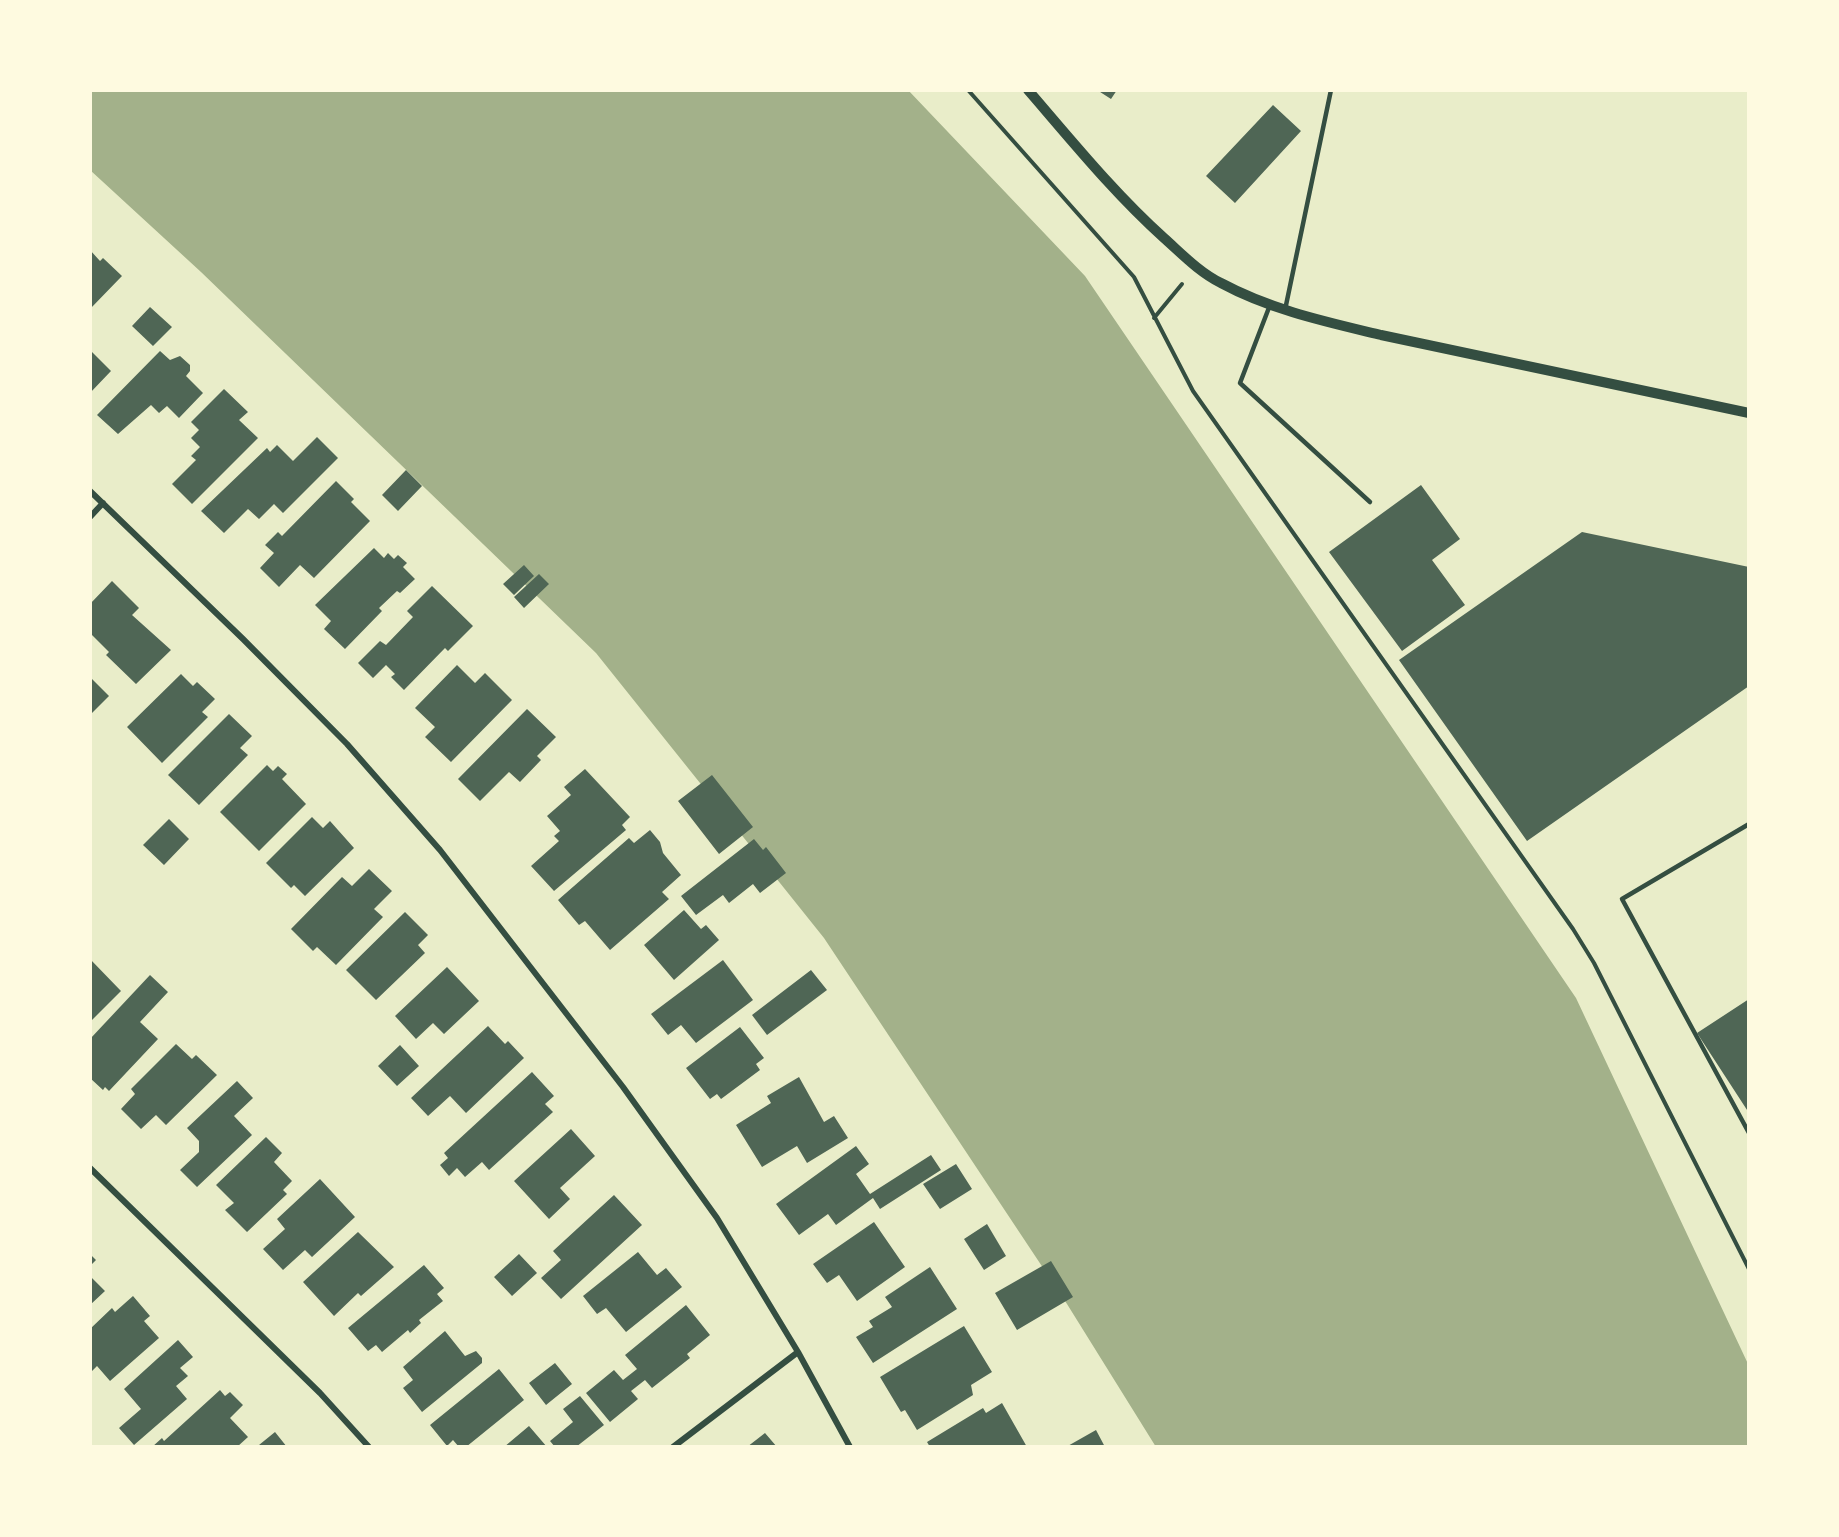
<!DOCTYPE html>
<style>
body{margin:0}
#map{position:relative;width:1839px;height:1537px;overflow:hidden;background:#e9edc9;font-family:"Work Sans",sans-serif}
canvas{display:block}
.frame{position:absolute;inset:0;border:92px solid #fefae0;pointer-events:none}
</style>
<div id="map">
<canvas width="1839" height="1537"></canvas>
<div class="frame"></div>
</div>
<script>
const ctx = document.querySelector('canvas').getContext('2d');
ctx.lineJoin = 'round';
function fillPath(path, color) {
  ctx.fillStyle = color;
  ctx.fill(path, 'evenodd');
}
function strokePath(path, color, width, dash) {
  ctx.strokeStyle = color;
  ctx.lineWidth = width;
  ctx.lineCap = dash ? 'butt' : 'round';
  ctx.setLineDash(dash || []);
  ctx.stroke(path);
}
fillPath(new Path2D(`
 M90,90h818l177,186 491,722 173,368v81h-593l-89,-143 -243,-366 -228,-285 -395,-381 -111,-102z`), '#a3b18a');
fillPath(new Path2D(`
 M1097,90h20l-6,9z
 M1273,105l28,26 -66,72 -29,-27z
 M90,250l10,11 3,-3 19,18 -32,33z
 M150,307l22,20 -19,19 -21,-20z
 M90,350l21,21 -21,22z
 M160,351l10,9 10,-4 10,9v6l-4,5 17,17 -24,25 -12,-12 -8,7 -8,-8 -33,29 -21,-19z
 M224,389l24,23 -9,8 19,18 -66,66 -20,-20 24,-24 -5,-4 9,-9 -9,-9 8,-8 -8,-8z
 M317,437l21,21 -55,55 -9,-9 -15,15 -11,-10 -24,24 -23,-22 66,-63 3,4 7,-7 16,16z
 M406,470l16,16 -24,25 -16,-16z
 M336,481l18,18 -3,3 19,19 -56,57 -14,-13 -21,22 -19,-19 14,-15 -9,-8 13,-13 4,4z
 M1421,485l39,54 -28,21 33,45 -63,46 -73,-99z
 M1582,532l167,35v119l-222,155 -128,-181z
 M374,548l10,10 4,-5 6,6 4,-4 9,8 -4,4 12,12 -15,14 -3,-2 -18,17 3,3 -37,38 -21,-20 7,-8 -16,-16z
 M524,565l10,11 -20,19 -11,-11z
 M539,574l10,10 -25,24 -10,-11z
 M112,581l27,27 -7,7 39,35 -35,34 -30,-29 3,-3 -19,-19v-29z
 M432,586l41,40 -25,25 -3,-3 -41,42 -13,-13 4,-3 -9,-9 -13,13 -15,-15 22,-22 6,4 27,-28 -6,-6z
 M457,665l18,18 10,-10 27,27 -61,62 -26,-25 10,-10 -20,-19z
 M181,674l12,12 4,-4 18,17 -13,13 6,5 -46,46 -35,-36z
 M90,677l19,19 -19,19z
 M527,709l29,28 -19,19 4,4 -21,22 -11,-10 -29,29 -22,-22z
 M229,714l23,22 -12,12 8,7 -49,50 -31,-30z
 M267,765l6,6 5,-5 9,8 -5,5 24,25 -47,47 -39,-39z
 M585,769l45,48 -8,8 4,5 -72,61 -23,-25 28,-25 -5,-5 6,-5 -13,-15 24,-21 -7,-8z
 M712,775l41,52 -34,27 -41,-53z
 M312,817l11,11 7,-7 24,27 -49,48 -11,-11 -3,3 -25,-25z
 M169,819l20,20 -25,26 -21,-20z
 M650,830l10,12 3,11 18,22 -19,17 7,7 -59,51 -25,-29 -6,4 -21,-25 71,-62 5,5z
 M754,839l9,11 3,-3 20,26 -26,20 -7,-9 -24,19 -6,-8 -27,20 -15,-19z
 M369,869l23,22 -18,18 9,8 -47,48 -19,-18 -4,4 -22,-22 51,-52 10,9z
 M684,910l17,19 5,-4 13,15 -45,40 -30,-35z
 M405,912l23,23 -10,10 7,8 -49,47 -30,-30z
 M90,959l31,32 -31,31z
 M723,960l30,40 -57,43 -15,-18 -13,10 -17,-21z
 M447,967l32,34 -35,33 -11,-11 -17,16 -21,-23z
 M811,970l16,20 -60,45 -15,-20z
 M150,975l18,17 -28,30 18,17 -49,52 -4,-4 -2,3 -13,-12v-39z
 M1749,999v114l-52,-80z
 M488,1026l17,18 3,-3 16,17 -58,55 -16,-17 -22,20 -17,-18z
 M740,1027l24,31 -8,6 4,6 -39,29 -4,-5 -7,5 -24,-31z
 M176,1044l16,15 4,-4 21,20 -51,50 -10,-10 -15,14 -20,-20 14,-15 -4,-5z
 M400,1045l19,21 -22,20 -19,-20z
 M532,1072l22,24 -9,8 8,8 -64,58 -7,-8 -17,15 -8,-9 -8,8 -9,-11 8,-7 -4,-5z
 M799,1077l25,45 10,-6 14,22 -41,25 -10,-17 -35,21 -26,-42 35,-22 -4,-7z
 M237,1081l16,17 -19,18 18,19 -55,52 -17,-17 19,-18v-11l-12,-13z
 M571,1129l24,27 -35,32 10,11 -21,20 -35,-38z
 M266,1137l16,16 -8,9 18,19 -9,9 4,4 -40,38 -22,-22 9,-7 -18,-18z
 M856,1146l13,18 -13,10 14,20 61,-39 10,15 -61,39 -7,-11 -37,27 -8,-11 -29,21 -23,-31z
 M956,1164l16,25 -32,20 -17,-25z
 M320,1179l35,38 -43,40 -7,-7 -22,20 -20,-21 22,-20 -8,-10z
 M614,1195l28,30 -81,74 -20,-21 20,-18 -8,-9z
 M874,1222l31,45 -48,34 -18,-26 -12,8 -14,-19z
 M987,1224l19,32 -22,14 -20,-31z
 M358,1232l36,35 -33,29 -3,-3 -24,23 -31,-34z
 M638,1252l19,23 9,-7 16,19 -56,45 -20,-24 -9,6 -14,-18z
 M90,1254l6,6 -6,6z
 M519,1254l18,19 -25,23 -18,-19z
 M1051,1261l22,36 -56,33 -22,-37z
 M424,1265l20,23 -7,6 6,7 -24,19 2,3 -11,10 -2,-3 -26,22 -6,-7 -8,6 -20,-23z
 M930,1267l27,42 -84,54 -17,-26 17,-10 -4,-6 23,-14 -7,-10z
 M90,1276l15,15 -15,14z
 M133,1296l17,20 -6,5 15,17 -49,43 -13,-15 -7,7v-44l22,-21 3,4z
 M686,1305l24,30 -23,19 3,4 -38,30 -7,-8 -14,11 7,8 -28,23 -24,-29 28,-23 9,10 14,-11 -12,-14z
 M964,1326l28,46 -21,13 2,10 -56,35 -12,-20 -4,2 -21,-35z
 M445,1331l20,25 11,-5 6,7v5l-60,49 -19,-24 10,-8 -10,-13z
 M178,1340l15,17 -13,11 8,8 -12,10 11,13 -53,46 -15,-17 22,-19 -17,-20z
 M555,1363l17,21 -26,21 -17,-22z
 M499,1369l25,31 -58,47h-7l-6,-7 -6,6 -17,-21z
 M220,1390l5,6 5,-4 13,13 -13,13 18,19 -11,10h-85l10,-9 2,3z
 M580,1396l24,29 -28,22h-21l-5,-6 23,-19 -10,-13z
 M1002,1403l25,44h-97l-3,-5 56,-34 3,5z
 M529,1426l18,21h-43z
 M1096,1430l9,17h-39z
 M275,1432l12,15h-26l-2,-2z
 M765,1433l12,14h-30z`), '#4f6655');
strokePath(new Path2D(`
 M968,90l166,187 59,114 380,538 21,34 155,306
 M1154,318l28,-34`), '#344e41', 4);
strokePath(new Path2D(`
 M1270,305l-30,78 130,119
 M1285,310l46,-220
 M1749,824l-127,75 127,234`), '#344e41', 4.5);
strokePath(new Path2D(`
 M90,491l153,148 104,105 93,106 183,237 94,131 81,134 52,95
 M90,517l13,-14
 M90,1168l230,225 49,54
 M673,1447l125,-95`), '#344e41', 6);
strokePath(new Path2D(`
 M1028,90c44,51 86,103 136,148 18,16 35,34 57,45 50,27 106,39 160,52l368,78`), '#344e41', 10);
</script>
